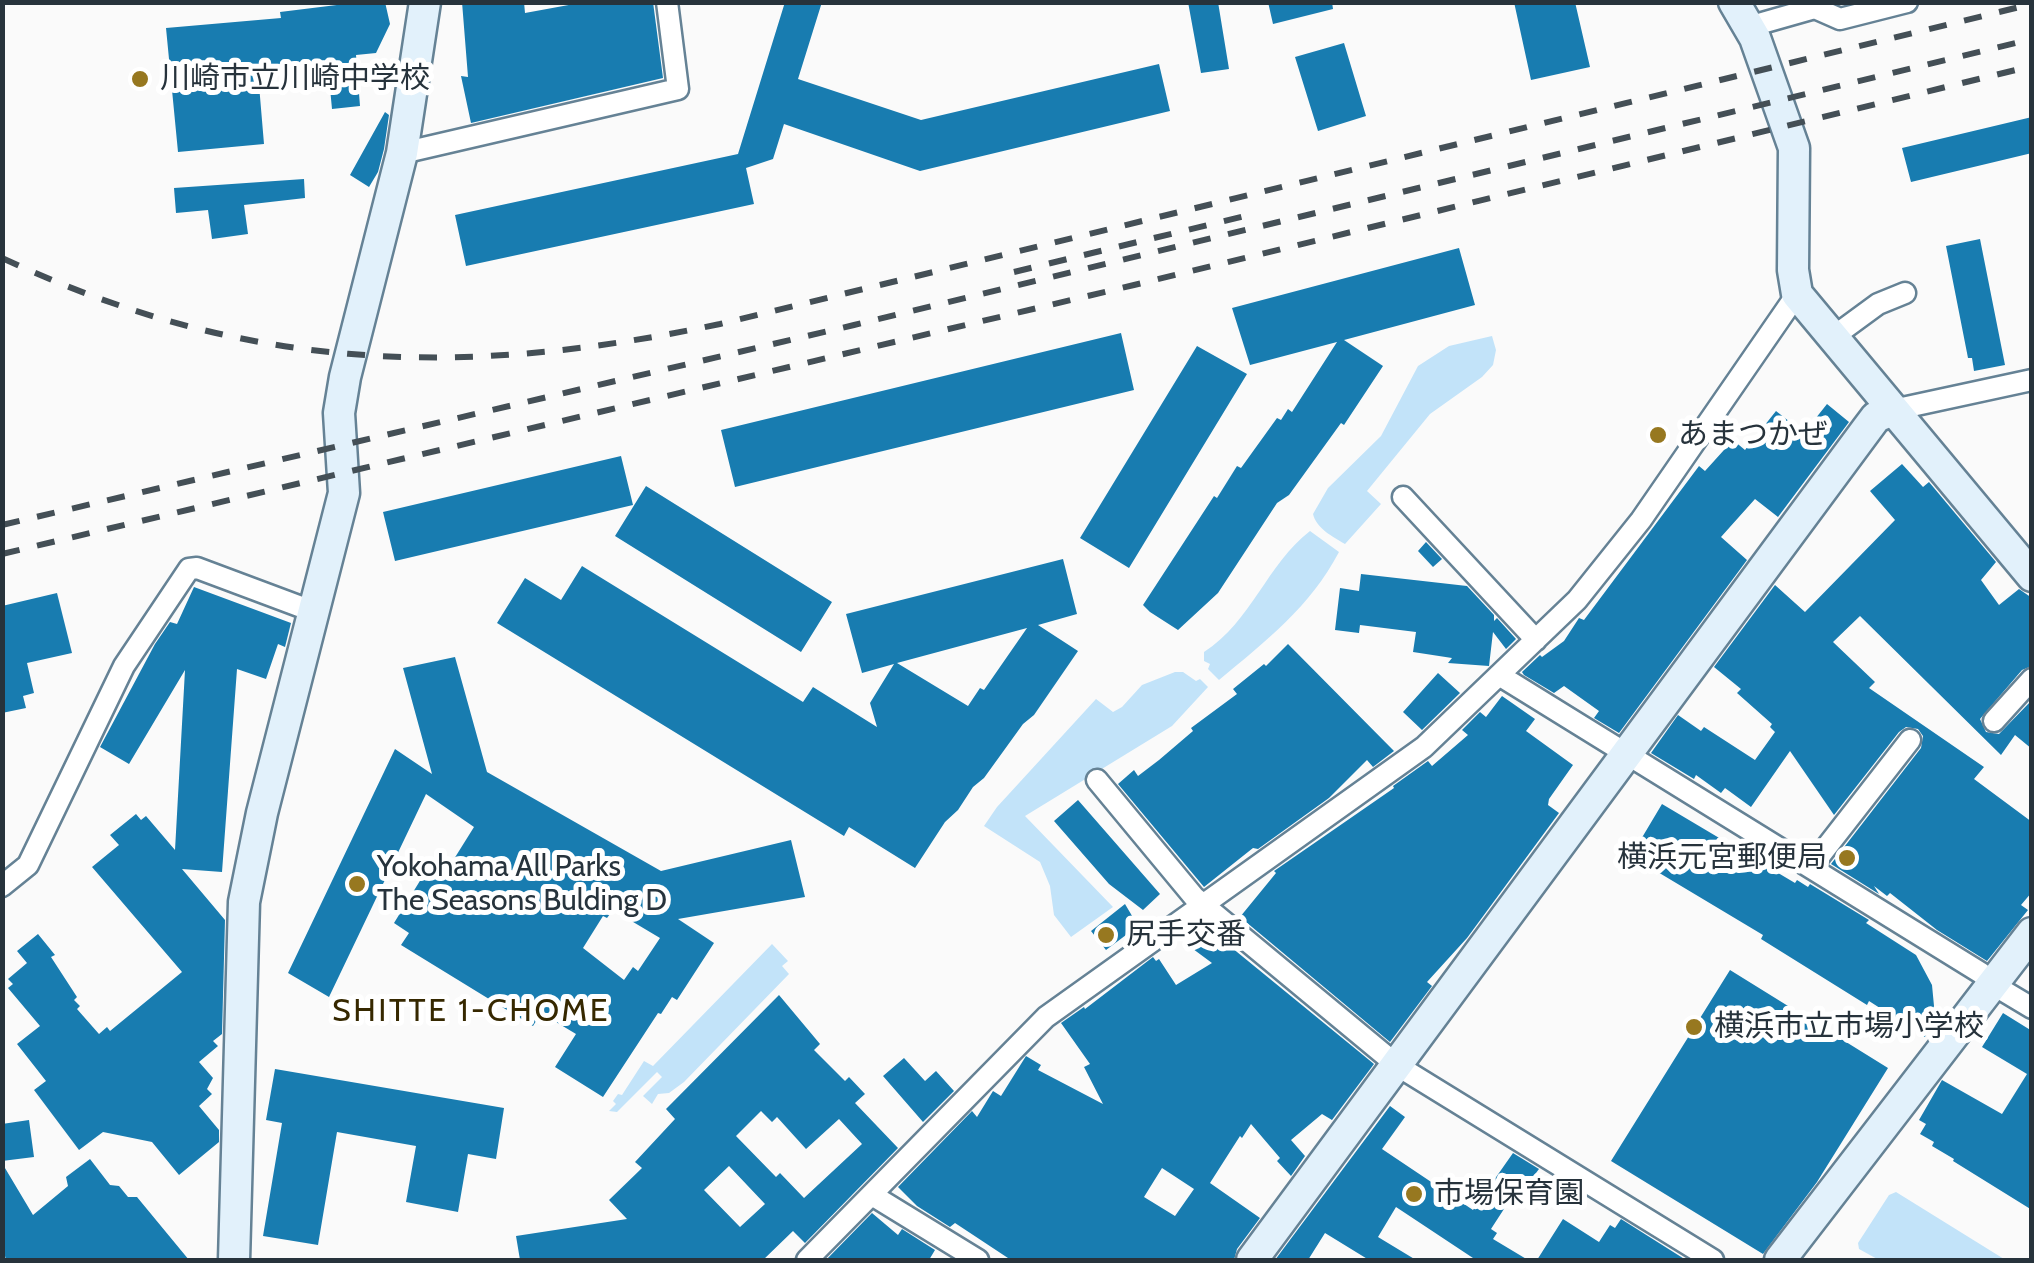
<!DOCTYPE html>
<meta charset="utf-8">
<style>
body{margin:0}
#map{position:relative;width:2034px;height:1263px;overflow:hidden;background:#fafafa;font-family:Cabin,sans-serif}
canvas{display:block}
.frame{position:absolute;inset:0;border:5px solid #27333c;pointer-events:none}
</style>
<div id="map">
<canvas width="2034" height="1263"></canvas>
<div class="frame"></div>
</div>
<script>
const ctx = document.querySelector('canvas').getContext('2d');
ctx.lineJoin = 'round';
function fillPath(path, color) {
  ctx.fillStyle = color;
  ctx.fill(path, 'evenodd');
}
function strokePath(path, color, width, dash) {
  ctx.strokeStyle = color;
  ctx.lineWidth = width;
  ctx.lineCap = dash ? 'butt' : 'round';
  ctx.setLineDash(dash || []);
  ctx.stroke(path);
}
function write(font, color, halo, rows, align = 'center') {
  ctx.font = font + ' Cabin,"Noto Sans JP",sans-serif';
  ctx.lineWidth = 10;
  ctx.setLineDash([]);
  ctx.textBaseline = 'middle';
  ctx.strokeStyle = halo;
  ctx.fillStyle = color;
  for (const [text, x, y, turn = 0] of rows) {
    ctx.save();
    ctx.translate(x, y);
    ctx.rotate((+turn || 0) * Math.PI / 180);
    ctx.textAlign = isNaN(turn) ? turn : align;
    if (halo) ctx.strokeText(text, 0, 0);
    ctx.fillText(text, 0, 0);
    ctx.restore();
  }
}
fillPath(new Path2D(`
 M1492,336l4,14 -3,15 -11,12 -52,37 -63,77 14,13 -36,40c-12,-7 -29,-16 -32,-30l15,-26 53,-52 37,-70 31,-20z
 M1310,531l29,21c-29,55 -73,89 -120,128l-11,-11 2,-5 -6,-3v-9c48,-31 63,-88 106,-121z
 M1175,672h8l13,9 4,-2 8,8 -36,39 -147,90 88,91 -42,30 -17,-22 -4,-29 -10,-24 -56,-36 13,-19 99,-108 17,13 9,-5 20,-22z
 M772,944l16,17 -6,5 7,8 -105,108 -15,11 -11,1 -6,10 -9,-8 19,-19 -5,-5 -40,40 -8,-1 7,-7 -3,-3 5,-7 4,1 22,-34 9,5z
 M1896,1192l108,67 1,1h-126l-20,-11 -1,-6 31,-48z`), '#c2e3f9');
fillPath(new Path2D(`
 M361,2h24l5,22 -14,29 -20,2 4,51 -28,3 -4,-42 -70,6 6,71 -86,8 -12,-124 115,-10 -1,-6z
 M462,2h62l1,11 60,-11h68l10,76 -192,45 -10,-47 7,1z
 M785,2h37l-24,77 123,41 238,-56 11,47 -250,60 -136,-47 -11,35 -27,9 8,36 -288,62 -11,-51 283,-61z
 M1188,2h30l11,67 -28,4z
 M1268,2h64l1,7 -60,15z
 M1514,2h61l15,65 -59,13z
 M1344,43l22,73 -48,15 -23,-74z
 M385,112l4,3 -5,34 -6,23 -9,15 -19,-12z
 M2032,117v36l-121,29 -9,-34z
 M304,179l1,19 -61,7 4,29 -36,5 -4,-29 -32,3 -2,-25z
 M1980,239l25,126 -31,6 -2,-13h-4l-22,-112z
 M1459,248l16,57 -131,35 39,26 -39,59 -3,-2 -52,72 -12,8 -59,90 -40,37 -28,-18 -7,-7 71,-109 3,2 20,-32 4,2 36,-50 4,2 7,-11 4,3 45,-70 -87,23 -18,-57z
 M1121,333l13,57 -399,97 -14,-57z
 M1197,346l50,28 -118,194 -49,-30z
 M1827,404l22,18 -71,95 -23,-18 -34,38 26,23 -128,173 -25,-15 5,-7 -35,-25 -10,7 -30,-18 -2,-3 18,-17 2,2 22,-16 15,-23 5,2 115,-154 6,5 28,-31 12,10 31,-39 28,22z
 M621,456l12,49 -238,56 -12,-49z
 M1902,464l21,23 6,-5 67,80 -15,18 18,25 20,-16 13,9v68l-10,4 -42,49 6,13 13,2 33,-34v49l-17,-14 -14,20 -141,-139 -27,26 42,40 -6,6 115,79 -10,12 58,43v70l-11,13 7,5 -41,51 -50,-31 -47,-37 -3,3 -13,-10 5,8 -48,-30 90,-116 2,-12 -5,-7 -12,-2 -7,5 -65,83 -44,-64 -39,56 -26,-19 -4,5 -25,-18 -2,4 -43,-26 27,-38 23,16 3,-4 51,33 20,-28 -5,-5 2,-3 -35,-31 4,-4 -27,-22 61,-82 30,27 90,-92 -25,-29z
 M646,486l186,116 -31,50 -186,-116z
 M1426,542l16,17 -9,8 -15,-16z
 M1063,559l14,55 -39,11 40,26 -44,64 -11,9 -39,54 -11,9 -15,23 -13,12 -30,46 -66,-41 -5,9 -347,-213 28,-45 36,22 21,-34 221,136 10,-15 64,40 -7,-24 24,-39 -32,9 -16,-59zM1027,628l-43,62 -4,-2 -12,18 -71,-43z
 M1361,574l106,12 27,29v6l3,-3 19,21 -10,10 -13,-17 -4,34 -41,-3 4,-5 -39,-6 3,-20 -56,-7 -1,8 -24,-3 5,-42 19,3z
 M194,587l97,36 -6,24 -7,-3 -12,35 -29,-10 -15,203 -40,-3 43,51 -3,114 -9,7 5,5 -19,16 14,16 -6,11 5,5 -13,12 20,24v12l-40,33 -27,-33 -49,-10 -24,18 -45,-60 12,-9 -29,-37 23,-18 -32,-38 5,-4 -5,-5 19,-16 -10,-12 21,-17 17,21 -4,2 26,40 -3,3 6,6 -3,3 22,25 8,-7 3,4 72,-59 -90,-105 27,-22 -9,-10 26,-21 5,6 5,-4 29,34 10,-180 -56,94 -29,-17 55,-103 15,-22 7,2z
 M57,593l15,60 -45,10 7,30 -11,3 3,12 -24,5v-107z
 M1288,644l106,107 -21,16 -6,-7 -38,38 -71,51 -5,-1 -49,39 -86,-103 16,-14 4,6 21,-16 34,-29 -2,-3 46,-34 -4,-5 31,-25 2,2z
 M455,657l32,115 174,99 130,-31 14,57 -127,22 36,24 -37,57 -5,-3 -11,17 -3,-1 -55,84 -48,-30 21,-33 -35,-21 -8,13 -132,-81 8,-12 -15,-10 40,-65 15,9 25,-40 -48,-33 -97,203 -41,-24 107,-224 37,25 -29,-106zM613,910l47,28 -22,33 -5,-4 -9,13 -41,-32 20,-32 4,2z
 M1438,673l22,20 -38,37 -19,-18z
 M1502,696l33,23 -9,12 47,34 -24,34 -1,6 11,8 -92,125 -40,44 5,4 -42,56 -150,-125 36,-44 -2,-2 120,-83 -1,-2 35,-25 4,5 36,-31 -6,-5 18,-18 6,5z
 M1078,800l82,94 -17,16 -34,-26 -55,-63z
 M1662,804l133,79 2,-3 11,7 2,-3 59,36 -3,3 50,32 16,30 2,21 -9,31 -56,-36 -2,4 -106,-66 2,-4 -132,-79z
 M1125,904l13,22 -32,24 -15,-19z
 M1204,925l170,139 -42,56 -10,-6 -31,26 14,16 -14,20 -14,-15 3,-3 -29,-34 -9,14 -2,-2 -30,47 50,35 -23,31 -3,11h-223l-56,-37 -5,4 -33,-21 -19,-19 74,-76 5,6 16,-26 8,5 25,-40 15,9 -3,5 65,34 -19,-37 6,-3 -29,-41 23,-16 1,2 68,-52 3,4 3,-2 17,26 36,-22 -23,-17zM1162,1168l32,21 -19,27 -31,-19z
 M1730,970l158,98 -71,114 -54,72 -152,-93z
 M779,995l41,49 -6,6 31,31 4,-4 16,17 -10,9 43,45 -93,95 -12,-12 -30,29h-243l-4,-24 111,-17 -18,-19 33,-32 -7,-6 40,-43 -9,-10zM761,1111l11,11 5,-5 29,32 33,-30 23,25 -58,54 -24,-25 -4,4 -40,-41zM729,1166l36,38 -25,23 -36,-37z
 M2003,1013l29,18v179l-79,-49 1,-2 -22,-13 2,-4 -14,-8 6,-10 -7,-4 23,-40 60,34 25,-40 -45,-27z
 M904,1058l21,23 11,-10 18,20 -31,31 -40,-46z
 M275,1069l229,39 -8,51 -28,-5 -10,58 -52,-10 10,-56 -79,-14 -19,113 -55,-9 19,-113 -16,-3z
 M1390,1106l15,11 -23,32 91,61 40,-57 26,16 -22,29 -4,-3 -22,34 6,4 -4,6 35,21h-52l-80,-53 -18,30 38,23h-47l-44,-27 -17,27h-33z
 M29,1120l5,37 -32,4v-37z
 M90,1159l20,26 9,1 9,11h9l52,63h-183l-4,-16v-81l31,52 35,-29 -2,-9z
 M872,1213l26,22 4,-6 33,21 -6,10h-103z
 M1563,1219l36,23 11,-17 5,3 6,-9 65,41h-149z`), '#187cb0');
const street = new Path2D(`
 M1748,27l67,-19 25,11 67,-17
 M402,153l276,-64 -11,-87
 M1833,337l45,-33 27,-11
 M1893,410l139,-30
 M1403,497l133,143
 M1499,675l482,298 11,11 40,24
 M1994,721l38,-42
 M1097,780l97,117 204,169 315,194
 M1811,867l99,-127
 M2,886l26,-21 96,-199 65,-97 8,-1 115,43
 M872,1195l106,65
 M807,1260l239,-243 378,-270 153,-147 64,-80 156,-226`);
const secondary = new Path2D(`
 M1734,2l21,36 39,110 -1,122 4,24 235,282
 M234,1260l10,-358 18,-89 82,-320 -5,-80 6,-36 57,-224 23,-151
 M1252,1260l615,-831 9,-12 17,-7
 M1780,1260l252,-327`);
strokePath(street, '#658295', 25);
strokePath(secondary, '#658295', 35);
strokePath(street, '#fff', 20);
strokePath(secondary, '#e2f1fb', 30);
strokePath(new Path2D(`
 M2,258c244,114 458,121 718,66l1312,-320
 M1014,272l239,-58
 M2,525l852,-200 1178,-286
 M2,554l1132,-269 898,-219`), '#444f56', 6, [18, 18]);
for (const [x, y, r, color] of [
 [140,79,10,"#977820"],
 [1658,435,10,"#977820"],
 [1847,858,10,"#977820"],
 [357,884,10,"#977820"],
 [1106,935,10,"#977820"],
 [1694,1027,10,"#977820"],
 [1414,1194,10,"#977820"]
]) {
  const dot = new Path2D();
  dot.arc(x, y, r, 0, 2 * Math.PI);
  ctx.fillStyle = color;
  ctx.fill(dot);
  strokePath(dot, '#fff', 4);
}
write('30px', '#27333c', '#fff', [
 ["川崎市立川崎中学校",160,79],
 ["あまつかぜ",1678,435],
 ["横浜元宮郵便局",1827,858,"right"],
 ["Yokohama All Parks",377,867],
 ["The Seasons Bulding D",377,901],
 ["尻手交番",1126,935],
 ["横浜市立市場小学校",1714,1027],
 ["市場保育園",1434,1194]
], 'left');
ctx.letterSpacing = '2.5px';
write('32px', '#362800', '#fff', [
 ["SHITTE 1-CHOME",471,1012]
]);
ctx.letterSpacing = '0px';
</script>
